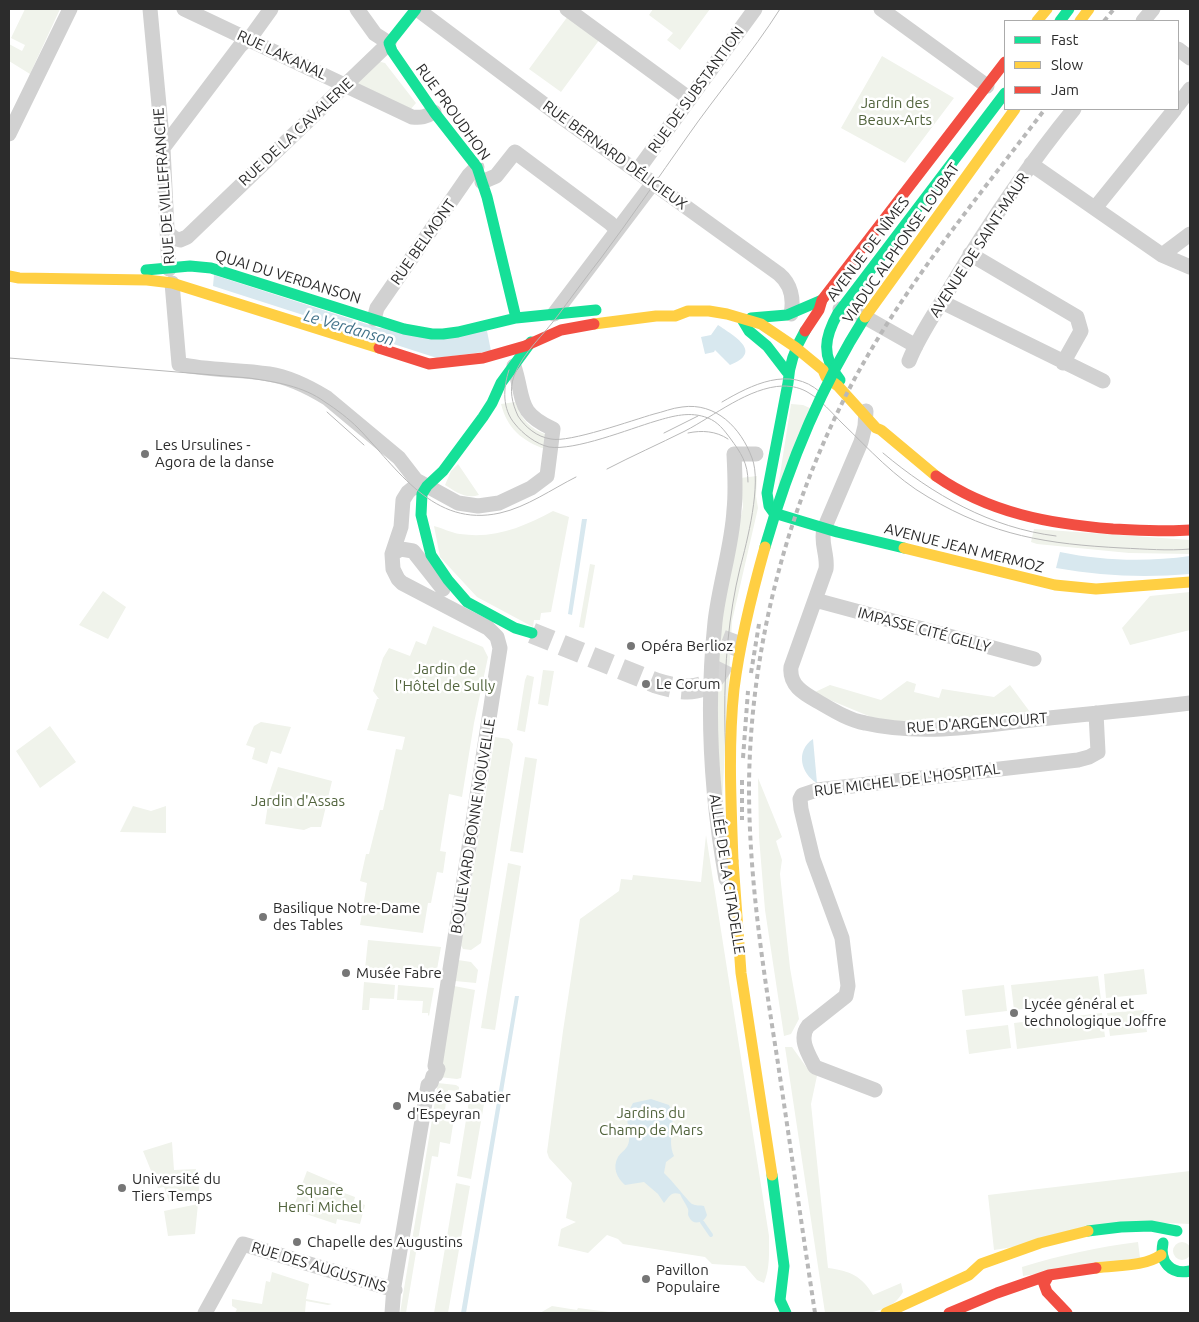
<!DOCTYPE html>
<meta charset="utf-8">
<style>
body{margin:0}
#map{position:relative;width:1199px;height:1322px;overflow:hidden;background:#fff;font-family:Ubuntu,sans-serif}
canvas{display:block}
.frame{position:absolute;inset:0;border:10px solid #2c2c2c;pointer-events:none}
.legend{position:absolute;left:1004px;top:20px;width:175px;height:90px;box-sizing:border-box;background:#fff;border:1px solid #ababab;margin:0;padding:6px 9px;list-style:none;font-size:15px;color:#2c2c2c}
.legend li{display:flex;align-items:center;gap:10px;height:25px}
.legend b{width:25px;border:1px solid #ababab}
</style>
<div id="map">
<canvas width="1199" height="1322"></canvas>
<div class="frame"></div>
<ul class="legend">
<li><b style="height:6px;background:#16e098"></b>Fast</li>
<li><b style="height:6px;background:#ffcf43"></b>Slow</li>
<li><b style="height:6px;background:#f24e42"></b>Jam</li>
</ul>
</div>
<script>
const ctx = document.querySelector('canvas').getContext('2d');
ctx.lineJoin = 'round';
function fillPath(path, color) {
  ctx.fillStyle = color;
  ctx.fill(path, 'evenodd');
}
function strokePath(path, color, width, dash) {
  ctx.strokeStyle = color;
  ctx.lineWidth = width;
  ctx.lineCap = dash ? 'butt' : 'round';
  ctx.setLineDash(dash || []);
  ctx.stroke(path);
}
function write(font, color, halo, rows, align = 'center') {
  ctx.font = font + ' Ubuntu,sans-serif';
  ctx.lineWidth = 5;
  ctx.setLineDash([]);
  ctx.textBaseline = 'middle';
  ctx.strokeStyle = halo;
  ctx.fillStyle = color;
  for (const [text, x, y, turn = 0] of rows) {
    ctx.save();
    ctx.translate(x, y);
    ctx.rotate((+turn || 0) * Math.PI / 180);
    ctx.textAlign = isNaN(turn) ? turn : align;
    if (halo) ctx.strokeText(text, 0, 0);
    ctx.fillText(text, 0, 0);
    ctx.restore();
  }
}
fillPath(new Path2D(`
 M25,9h35l-30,65 -21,-13v-17l13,7 3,-6 -14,-7z
 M653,9h57l-30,41 -13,-10 6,-7 -24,-18z
 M568,16l32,23 -39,53 -32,-23z
 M882,56l72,42 -49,65 -64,-35z
 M377,61l8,2 31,40 -6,7 -56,-26z
 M515,402c6,16 15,28 33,33l-3,14c-23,-8 -38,-21 -44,-45z
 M791,404l12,1 9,4 -35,85z
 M458,464l21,31c-14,4 -23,-3 -34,-10l6,-14z
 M757,476l-1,20 2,12 -26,113 -10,183 -6,-83 2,-77 9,-65 16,-72 -3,-29z
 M553,511l16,6 -18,95 -10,1 -1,7h-6l-1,7 -56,-30 -37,-40 -6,-31c9,2 17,7 26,8 35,5 63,-7 93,-23z
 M1034,529l156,11v14l-61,-1 -92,-9 -6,-2z
 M590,564l5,1 -11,63 -5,-1z
 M103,591l23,16 -18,32 -29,-14z
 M1190,592v38l-60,15 -8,-17 28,-32z
 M433,626l50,21 5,10 -14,66 -12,74 -13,-3 -9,57 6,1 -3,21 -6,-1 -6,31h-3l-5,30 -63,-8 7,-42 -7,-2 6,-27h3l11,-44h3l13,-61 6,1 3,-13 -38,-7 10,-31h2l-6,-8 10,-33 6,-10 21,8 6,-15 10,4z
 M543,670l11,1 -6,35 -10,-2z
 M527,675l7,2 -9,55 -8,-2 8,-50z
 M907,681l9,3 -2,8 25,6 3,-9 52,8 16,-12 20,27 -126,11 -33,-6 -58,-24 17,-8 51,15z
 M261,722l30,5 -10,27 -10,-3 -4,13 -15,-5 3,-11 -9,-3 8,-19z
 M50,726l26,36 -36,26 -24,-37z
 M495,737l14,2 4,5 -32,199 -10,7 -8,-1 -2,-4z
 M525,757l12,2 -14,94 -13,-2z
 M278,767l54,14 -11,46h-10l-7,3 -39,-6 5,-33z
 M758,778l24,59 -6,4 6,19 -2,14 10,94 9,51 -8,15 -7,2 -19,-126 -6,-73z
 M133,806l18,5 15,-5v27l-46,-1z
 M706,835l63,401c0,17 1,32 -5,47l-7,-3 -12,-14 -33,-2 -7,-7 -82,-13 -5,-5 -11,-4 -19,18 -30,-7 3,-17 15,-7 -10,-4 6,-35 -23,-25 -2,-6 16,-121 17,-112 39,-28 2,-12 11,1 1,-5 68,7z
 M508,863l13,3 -26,164 -14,-2z
 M368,940l73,7 -5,28 -71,-6z
 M458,960l13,2 7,8 -2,13 -21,-2z
 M1144,969l3,25 -41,4 -2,-24z
 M1098,976l3,24 -87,10 -3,-25z
 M364,982l31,3 -1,14 -24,-1 -1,12h-7z
 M398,985l36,3 -5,28 -1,-1v-2h-6l1,-12 -26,-1z
 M1004,985l3,26 -42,5 -3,-26z
 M454,986l21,4 -14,88 -4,1 -18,-2z
 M1144,1010l3,22 -37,4 -3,-23z
 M1102,1013l3,24 -88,12 -3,-26z
 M1008,1025l3,23 -42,6 -3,-24z
 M785,1047h7l15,21 11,3 -7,33 17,164c22,3 34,8 45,27l28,-12 2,9c-15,27 -52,21 -78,21z
 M438,1083l18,2 3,2v4l-11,-1 -4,26 10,2 -4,26 -10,-2 -2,15 -6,-1 -26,157h-6z
 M470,1095l15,3 -14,81 -14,-3z
 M172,1142l2,28 22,-1v3l4,2 -1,17 -30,11 -5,-15 -6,1 -15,-37z
 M307,1171l33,14 -1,6 16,6 -1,4 11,4 -5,19 -23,-5 -1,5 -39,-13v2l-5,-2z
 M1190,1171v53l-23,-1 -173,27 -6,-55z
 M456,1183l14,3 -22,127h-14z
 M198,1204l-3,30 -27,2 -4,-25z
 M1173 1251a9 9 0 1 1 18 0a9 9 0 1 1-18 0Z
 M1138,1242l2,16 -117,18 -1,-9c38,-12 77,-20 116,-25z
 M272,1272l37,12 -3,15 26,5 -4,1 -22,-4 -1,12h-70l2,-4 -5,-3v-7l30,5 4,-23 4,1z
 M552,1306l25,4 1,-2 39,5h-77z`), '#f0f3eb');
fillPath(new Path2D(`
 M214,275l165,53 108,3 4,20 -54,7 -224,-72z
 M718,325c16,11 46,27 12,40l-15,-15 -1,2 -9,2 -4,-17 10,-2z
 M582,519h5l-15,96 -4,-1z
 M1060,552c43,9 87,10 130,4v18c-46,4 -89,2 -134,-6z
 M813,739l4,44c-16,-9 -22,-32 -4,-44z
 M515,996h4l-53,317h-5z
 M651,1099l18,6c9,16 -3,34 5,51l-8,6 -2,11c6,5 24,28 28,31 4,2 8,1 12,2l3,9c-3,8 -14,11 -18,2 -2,-4 0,-4 -1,-8 -2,-5 -6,-10 -8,-15 -9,-3 -11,3 -16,9l-6,-9 -14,-12 -19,3c-8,-7 -13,-17 -7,-28 3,-5 10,-8 11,-16 2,-16 -7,-19 4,-38z`), '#d8e8ef');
strokePath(new Path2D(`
 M702,1222l9,13`), '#d8e8ef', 4);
strokePath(new Path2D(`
 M532,633l124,50c57,18 63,-6 81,-53`), '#d5d5d5', 21, [21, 11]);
strokePath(new Path2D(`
 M150,9l13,139 6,121
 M184,9l228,108c9,1 14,0 22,-5
 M417,9l136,102 226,163c12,10 15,25 12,40
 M567,9l123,90
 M881,9l106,77
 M1143,21l10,-12
 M1178,49l12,9
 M1178,105l12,-16
 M9,134l61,-125
 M163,148l77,-102 13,-12 18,-25
 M1031,164l131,91 28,12
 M637,171l118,-162
 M482,182l14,-6 19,-24 95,71 5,5 1,4
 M1095,208l80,-99
 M168,233l6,5 6,2 7,-3 202,-194 -14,-9 -18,-25
 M970,254l107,63 4,14 -18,32
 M1162,255l28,-21
 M172,283l7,81c30,7 60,5 90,10 20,3 40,13 58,24l72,60 17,22 42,23 20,3 21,-3 32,-15 16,-12 6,-47c-37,-17 -28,-29 -39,-63
 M942,302l161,79
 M840,309l23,7 53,30
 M554,314l99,-131
 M374,319l3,-11 92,-133 8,-8
 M909,361c10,-26 27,-49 41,-73 38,-63 78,-123 124,-179
 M866,411l-1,15 -4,16 -37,87c-4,13 4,26 2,40l-35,98c-2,18 12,26 26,34 14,8 31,19 48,22 56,13 117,3 174,-4 50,-5 101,-10 151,-16
 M392,554l9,-5 12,2 30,38
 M815,600l219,59
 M726,879c-15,-84 -20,-172 -11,-257 4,-37 17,-75 19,-112 2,-18 1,-37 0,-56h22
 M875,1090l-60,-23c-6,-12 -17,-28 -7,-41l38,-30 2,-10 -6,-48 -29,-79 -12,-50 -1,-10 2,-4 15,-5 261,-30 11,-3 9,-5 -2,-39
 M205,1313l38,-69 152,46
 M392,1313l2,-27 34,-201 3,-2 2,-7 3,-1 2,-6 -3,-3 65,-418 -3,-11 -9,-9 -86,-45 -4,-4 -5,-10 -1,-15 9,-27 2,-27 5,-8 5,-4 14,-2`), '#d1d1d1', 15);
strokePath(new Path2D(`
 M416,9l-27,34 3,8 42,61 43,55 10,30 29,121
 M1060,21l9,-12
 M146,270l44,-4 21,2 193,61 28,5h11l15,-2 58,-14 80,-8
 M751,318l36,-3 35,-15
 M743,321l6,10 18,15 20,26
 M805,331c-10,17 -16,33 -17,52l-21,110 2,13 5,7 63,19 67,16
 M531,342l-30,41 -9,20 -9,14 -40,54 -16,15 -5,8 -1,21 10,40 17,25 19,22 48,26 17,5
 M840,380c-19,-24 -16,-42 -2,-67l167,-220
 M772,1175l12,91 -4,34 6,13
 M1088,1231l33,-4 30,-1 26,5
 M1163,1243c-4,19 8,32 27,28`), '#16e098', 11);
strokePath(new Path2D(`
 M1037,21l10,-12
 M1080,21l9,-12
 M9,276l10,2 128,2 25,3 207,65
 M594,324l62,-8h19l13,-5h21l18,3 34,10 34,23 28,23 3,7 12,9 38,42 5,2 55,46
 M904,548l151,37 41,4 94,-7
 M733,861l8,112 31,202
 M1096,1268c20,-3 48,-1 65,-13
 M886,1313l83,-38 12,-11 59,-21 48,-12`), '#ffcf43', 11);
strokePath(new Path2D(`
 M805,331l14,-21 3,-10 183,-238
 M379,348l50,16 54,-6 42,-12 36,-16 33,-6
 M936,476c53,37 114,48 177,53 26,1 51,3 77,1
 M1049,1275l-5,9 3,8 20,21
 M949,1313l48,-20 52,-18 47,-7`), '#f24e42', 11);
strokePath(new Path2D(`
 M9,358l240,20c27,4 54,8 76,24 11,7 24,17 33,26 40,41 75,100 142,85 27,-6 52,-24 76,-36
 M509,370c-6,18 -7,39 6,54 8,10 21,20 34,23 26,4 80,-18 107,-26 17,-5 34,-10 52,-3 10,4 16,12 22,20 11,15 18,25 18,44
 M722,402c29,-17 68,-37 98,-10
 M327,412l37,33
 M664,433l34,-17
 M688,433c14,-3 28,-2 40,6
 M883,453c50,42 108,75 173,83
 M607,469c25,-13 52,-25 78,-38 29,-15 64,-44 98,-45 10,0 18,2 26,7 12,7 23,20 33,30 27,26 53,55 86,74 66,39 119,47 194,51 23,1 46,3 68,1
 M735,861c-11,-96 -18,-198 5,-293 7,-26 22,-85 12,-110 -11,-30 -36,-56 -70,-51 -10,1 -19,5 -28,7 -21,6 -85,29 -103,25 -14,-2 -26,-12 -33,-23 -6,-13 -9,-26 -4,-40 9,-24 30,-41 45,-62 14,-19 28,-38 42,-56 30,-40 57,-80 86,-121 30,-43 65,-84 93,-128`), '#b8b8b8', 1);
strokePath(new Path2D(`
 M1104,21l10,-12
 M751,673l8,-49
 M743,758l5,-67
 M742,780v40
 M815,1313c-13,-85 -25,-170 -38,-256 -14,-89 -28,-179 -28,-270 1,-141 39,-284 106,-409 53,-97 124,-182 190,-269`), '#b8b8b8', 4, [5, 4]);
strokePath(new Path2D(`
 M765,547c23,-80 55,-159 100,-230`), '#16e098', 11);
strokePath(new Path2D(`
 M865,317l150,-208
 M733,861c-2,-57 -5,-115 1,-172 6,-48 18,-96 31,-142`), '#ffcf43', 11);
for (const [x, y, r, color] of [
 [145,454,5,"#767676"],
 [631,646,5,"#767676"],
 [646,684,5,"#767676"],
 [263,917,5,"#767676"],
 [346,973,5,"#767676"],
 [1014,1013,5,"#767676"],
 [397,1106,5,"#767676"],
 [122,1188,5,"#767676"],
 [297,1242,5,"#767676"],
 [646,1279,5,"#767676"]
]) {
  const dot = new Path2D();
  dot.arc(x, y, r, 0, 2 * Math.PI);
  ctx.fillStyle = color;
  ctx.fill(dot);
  strokePath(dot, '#fff', 2);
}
write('15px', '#2c2c2c', '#fff', [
 ["RUE LAKANAL",282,55,25],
 ["RUE DE SUBSTANTION",696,90,-54],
 ["RUE PROUDHON",453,112,54],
 ["RUE DE LA CAVALERIE",296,132,-43],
 ["RUE BERNARD DÉLICIEUX",615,155,36],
 ["RUE DE VILLEFRANCHE",164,186,-94],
 ["RUE BELMONT",423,242,-55],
 ["VIADUC ALPHONSE LOUBAT",901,243,-55],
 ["AVENUE DE SAINT-MAUR",979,245,-57],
 ["AVENUE DE NÎMES",868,249,-53],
 ["QUAI DU VERDANSON",288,277,17],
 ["AVENUE JEAN MERMOZ",964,548,14],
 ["IMPASSE CITÉ GELLY",924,630,15],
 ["RUE D'ARGENCOURT",977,723,-4],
 ["RUE MICHEL DE L'HOSPITAL",907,780,-7],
 ["BOULEVARD BONNE NOUVELLE",473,826,-81],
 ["ALLÉE DE LA CITADELLE",727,874,81],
 ["RUE DES AUGUSTINS",319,1267,17]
]);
write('15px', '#52643d', '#fff', [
 ["Jardin des",895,103],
 ["Beaux-Arts",895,120],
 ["Jardin de",445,669],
 ["l'Hôtel de Sully",445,686],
 ["Jardin d'Assas",298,801],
 ["Jardins du",651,1113],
 ["Champ de Mars",651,1130],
 ["Square",320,1190],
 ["Henri Michel",320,1207]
]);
write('15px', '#2c2c2c', '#fff', [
 ["Les Ursulines -",155,445],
 ["Agora de la danse",155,462],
 ["Opéra Berlioz",641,646],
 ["Le Corum",656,684],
 ["Basilique Notre-Dame",273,908],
 ["des Tables",273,925],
 ["Musée Fabre",356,973],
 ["Lycée général et",1024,1004],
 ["technologique Joffre",1024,1021],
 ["Musée Sabatier",407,1097],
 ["d'Espeyran",407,1114],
 ["Université du",132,1179],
 ["Tiers Temps",132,1196],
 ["Chapelle des Augustins",307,1242],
 ["Pavillon",656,1270],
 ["Populaire",656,1287]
], 'left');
write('italic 16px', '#407188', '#fff', [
 ["Le Verdanson",349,328,16]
]);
</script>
